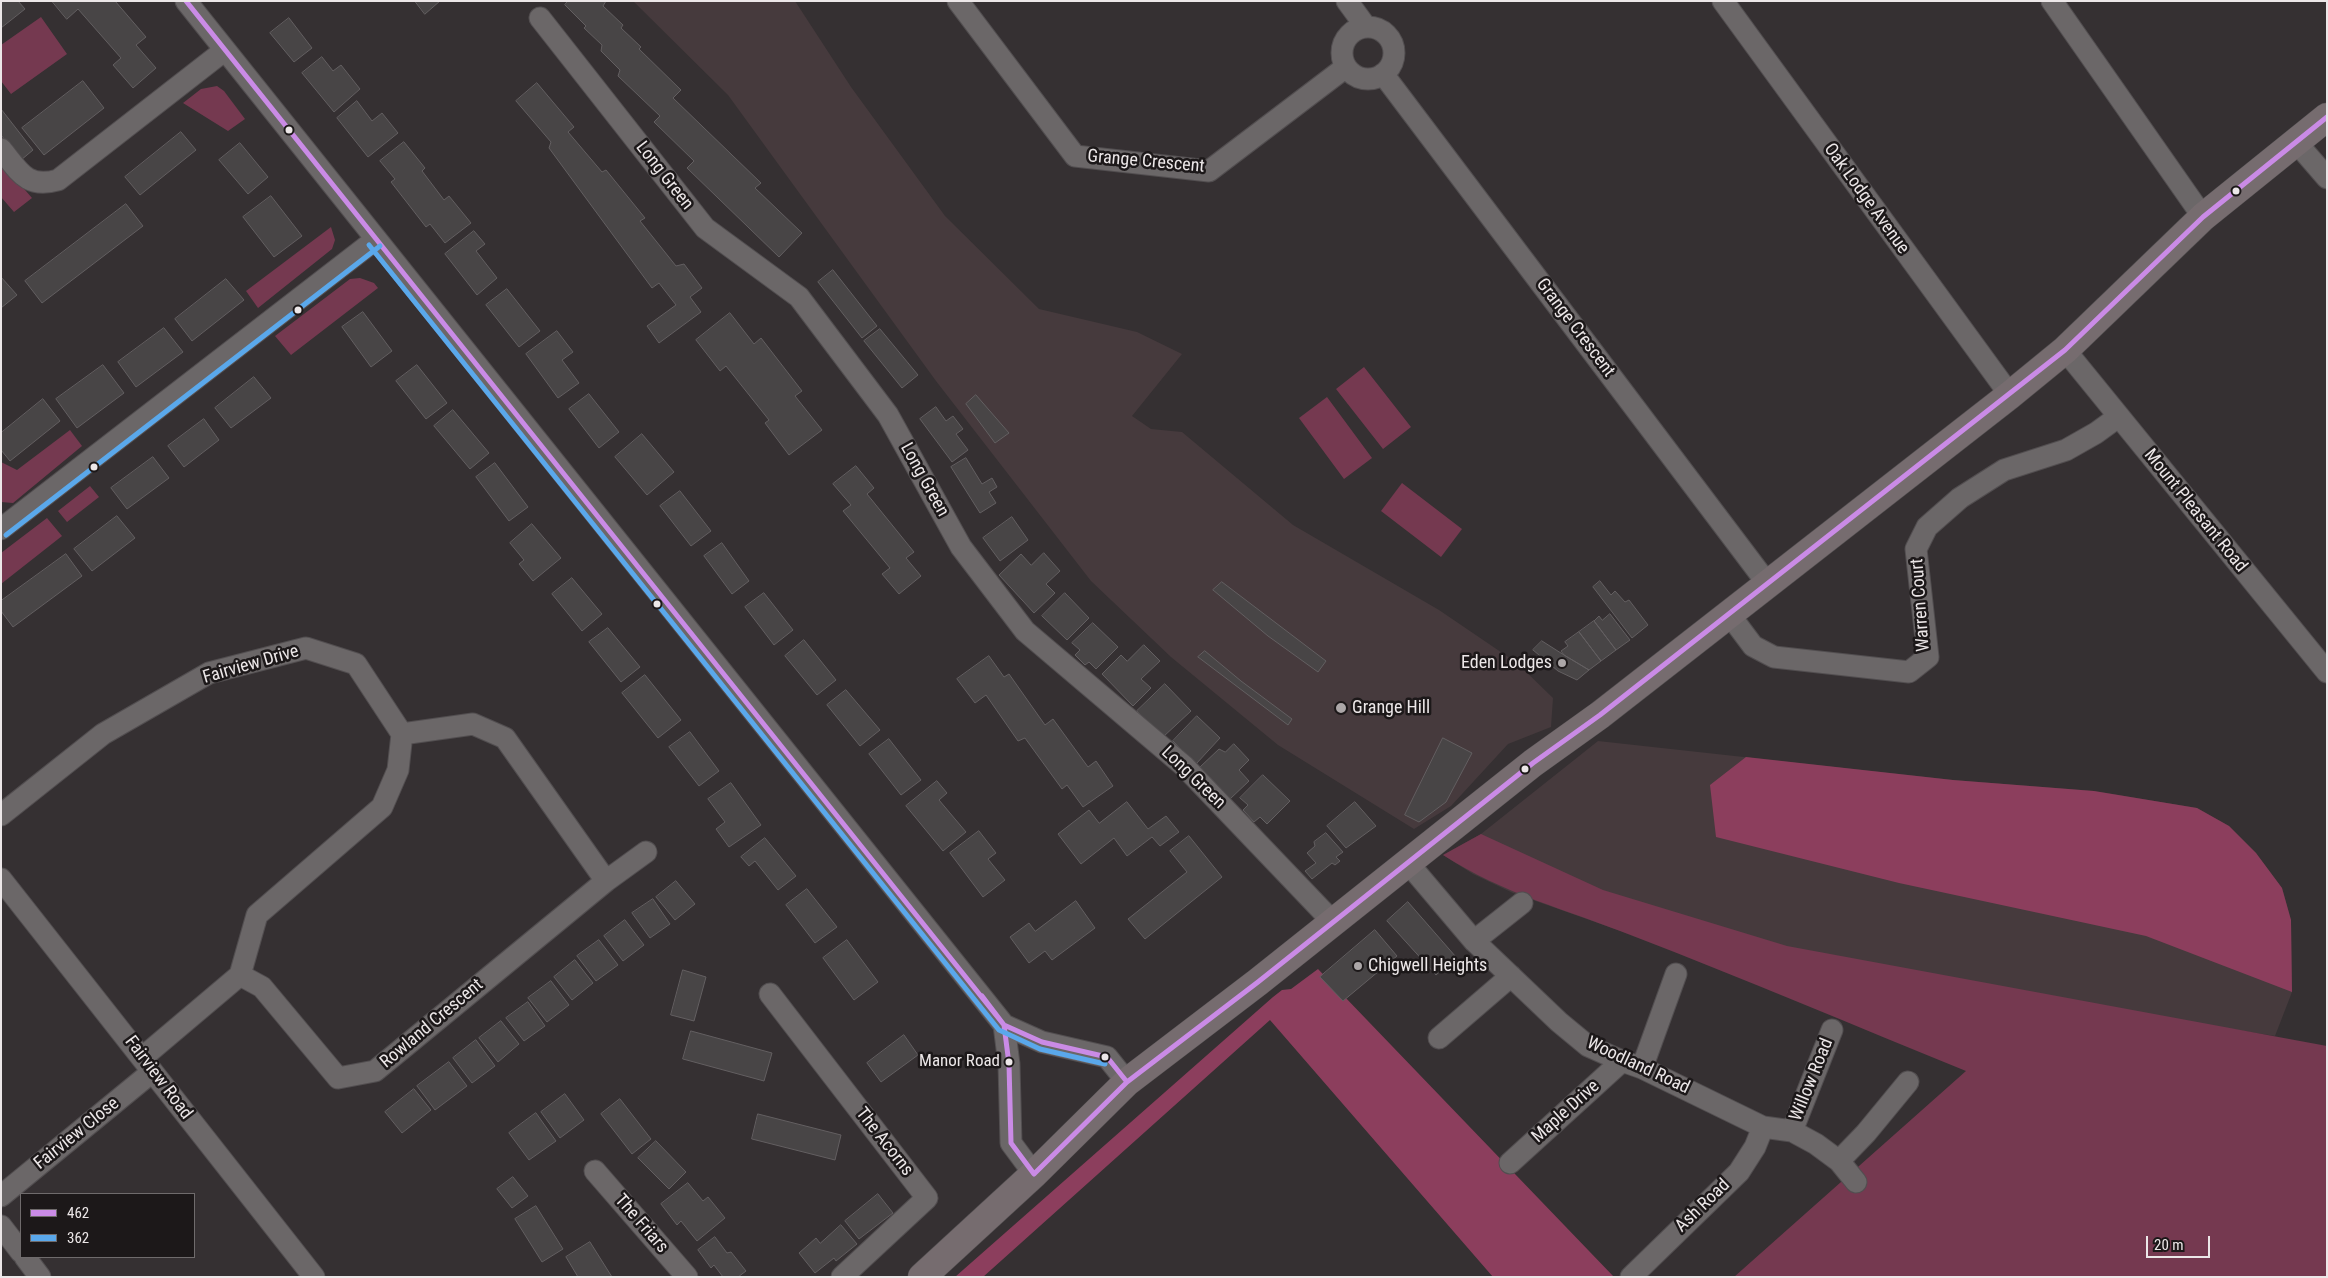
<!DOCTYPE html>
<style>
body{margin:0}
#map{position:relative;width:2328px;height:1278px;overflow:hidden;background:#353032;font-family:"Roboto Condensed",sans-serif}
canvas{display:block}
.frame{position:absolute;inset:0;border:2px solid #ece7e8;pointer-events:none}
.legend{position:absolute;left:20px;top:1193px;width:175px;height:65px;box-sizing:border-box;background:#1c1819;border:1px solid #6f6b6c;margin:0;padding:6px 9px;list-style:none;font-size:15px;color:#ece7e8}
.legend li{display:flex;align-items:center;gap:10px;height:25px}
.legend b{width:25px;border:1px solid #6f6b6c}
.scale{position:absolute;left:2146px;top:1236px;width:64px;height:22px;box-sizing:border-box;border:2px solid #ece7e8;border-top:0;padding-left:6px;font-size:15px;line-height:18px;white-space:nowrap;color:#ece7e8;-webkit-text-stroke:4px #1c1819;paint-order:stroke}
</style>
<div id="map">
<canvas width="2328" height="1278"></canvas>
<div class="frame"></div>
<ul class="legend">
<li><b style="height:6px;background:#ca8be6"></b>462</li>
<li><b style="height:6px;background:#5aa8eb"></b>362</li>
</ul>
<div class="scale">20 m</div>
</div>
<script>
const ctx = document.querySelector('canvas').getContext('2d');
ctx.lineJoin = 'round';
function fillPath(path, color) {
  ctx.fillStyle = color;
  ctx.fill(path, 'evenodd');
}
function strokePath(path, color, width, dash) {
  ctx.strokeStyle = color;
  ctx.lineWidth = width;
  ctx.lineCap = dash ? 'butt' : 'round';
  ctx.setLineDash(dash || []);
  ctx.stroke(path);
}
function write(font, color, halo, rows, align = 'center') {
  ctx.font = font + ' "Roboto Condensed",sans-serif';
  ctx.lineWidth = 5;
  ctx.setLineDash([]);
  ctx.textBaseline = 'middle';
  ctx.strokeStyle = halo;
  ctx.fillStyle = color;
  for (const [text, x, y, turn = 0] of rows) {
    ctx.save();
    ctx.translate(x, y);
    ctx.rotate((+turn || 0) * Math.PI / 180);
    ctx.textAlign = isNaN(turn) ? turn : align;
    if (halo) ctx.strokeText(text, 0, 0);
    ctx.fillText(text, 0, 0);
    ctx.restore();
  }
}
fillPath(new Path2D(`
 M633,1h162l56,86 94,129 94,93 98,23 45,22 -50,62 19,13 31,3 111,93 146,85 78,53 36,35 -2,29 -43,17 -57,62 -37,23 -136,-84 -107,-88 -80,-76 -155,-200 -208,-286z
 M1598,741l355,39 141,11 103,17 32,18 27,27 26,35 9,32 1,72 -17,44 -643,-101 -119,-42 -40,-19 -30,-19 38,-21z`), '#463a3d');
fillPath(new Path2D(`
 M41,17l26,37 -56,40 -10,-13v-36z
 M217,86l7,5 21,28 -17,12 -45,-28 18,-14z
 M1,162l31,36 -18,14 -13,-15z
 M331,227l4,13 -3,9 -74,59 -12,-17z
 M360,278l14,5 4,5 -87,67 -16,-19 75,-57z
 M1364,367l47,60 -28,22 -47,-60z
 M1327,397l45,61 -28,21 -45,-61z
 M70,430l12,16 -69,57 -12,-1v-40l16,8z
 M1402,483l60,46 -21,28 -60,-46z
 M90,486l9,11 -32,25 -9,-11z
 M47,518l15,18 -61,48v-31z
 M1481,834l122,56 184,56 540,100v231h-593l232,-206c-111,-45 -221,-92 -333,-135 -65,-26 -130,-42 -190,-81z`), '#753950');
fillPath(new Path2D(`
 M1746,757l207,23 141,11 103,17 32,18 27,27 26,35 9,32 1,72 -146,-56 -247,-53 -183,-46 -6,-52z
 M1318,969l296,308h-121l-223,-257 -287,257h-28l318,-280 9,-7 9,-1z`), '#8c3e5d');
const building = new Path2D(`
 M1,1h17l7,8 -24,19z
 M52,1h63l31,36 -10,8 20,23 -23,20 -20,-23 8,-7 -43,-49 -11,10z
 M415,1h25l-15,13z
 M568,1h38l-3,5 20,19 -2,3 20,19 -2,2 42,41 -8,8 88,85 -6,5 47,45 -23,24 -92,-89 7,-7 -40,-39 6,-6 -42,-40 2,-6 -19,-19 1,-6 -18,-17 2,-2 -21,-21z
 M289,18l23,30 -18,14 -24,-29z
 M322,57l11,14 8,-6 19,24 -26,23 -32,-39z
 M83,81l21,27 -60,47 -22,-27z
 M537,83l37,44 -6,5 34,40 4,-2 39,48 -5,3 36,45 8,-2 18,24 -12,9 11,15 -42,31 -12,-17 29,-21 -17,-22 -7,5 -103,-140 2,-6 -35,-41z
 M357,101l15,20 10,-8 16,20 -30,24 -31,-39z
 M1,109l32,41 -12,10 -20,-25z
 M181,132l15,18 -56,45 -15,-18z
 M404,142l21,26 -3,3 22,29 5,-4 22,27 -26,20 -15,-19 -4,3 -35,-45 4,-3 -15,-18z
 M240,143l28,34 -20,17 -29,-34z
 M271,196l31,40 -28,21 -31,-40z
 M126,204l17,22 -101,77 -17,-22z
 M474,231l11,13 -9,7 21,27 -20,17 -32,-41z
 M833,270l44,56 -15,12 -44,-56z
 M1,277l16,18 -16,13z
 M226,279l18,21 -52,41 -17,-22z
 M507,289l33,42 -21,16 -33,-42z
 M363,312l29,39 -21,16 -29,-40z
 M730,313l24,31 7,-6 41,53 -7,5 27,34 -33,25 -24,-32 4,-3 -43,-54 -6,5 -24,-31z
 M164,328l19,24 -47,35 -18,-25z
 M880,329l38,46 -16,13 -38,-47z
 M557,331l16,21 -11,8 17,23 -21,15 -32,-44z
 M103,365l21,28 -47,35 -21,-29z
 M417,365l30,38 -21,16 -30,-38z
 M254,377l17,21 -40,30 -16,-20z
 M589,394l30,38 -20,16 -30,-39z
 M976,395l33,38 -14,10 -29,-39z
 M43,399l17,22 -50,40 -9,-11v-17z
 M936,407l10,14 7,-5 10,13 -7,5 12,16 -16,12 -32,-43z
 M453,410l36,43 -19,16 -36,-43z
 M204,419l15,21 -35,27 -16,-21z
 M642,434l32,38 -27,23 -32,-38z
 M153,457l16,21 -42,31 -16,-21z
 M966,458l16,26 10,-6 5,9 -8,5 7,11 -16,10 -29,-46z
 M495,463l33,44 -19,14 -33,-44z
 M856,466l18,22 -7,6 47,58 -8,6 15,18 -22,18 -17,-20 8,-6 -47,-57 8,-6 -18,-21z
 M680,491l31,40 -20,15 -31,-40z
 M117,516l18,22 -43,33 -18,-22z
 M1012,517l16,23 -28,21 -17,-23z
 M532,524l29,34 -28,23 -14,-17 5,-4 -14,-17z
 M722,543l27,38 -17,13 -28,-38z
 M1044,553l16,18 -14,13 9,9 -21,20 -35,-38 22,-21 10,11z
 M66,554l16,22 -69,51 -12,-16v-10z
 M572,578l30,36 -20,17 -30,-37z
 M1600,581l11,14 4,-4 10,11 4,-2 19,25 -16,13 -39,-51z
 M1222,582l104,79 -8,11 -50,-36 -55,-46z
 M764,593l29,37 -19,15 -29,-38z
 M1065,593l24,25 -22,22 -25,-24z
 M1610,614l20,26 -14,10 -22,-29 5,-5 3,4z
 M1594,621l22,29 -15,11 -22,-29z
 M1093,623l25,24 -22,22 -7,-7 -4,3 -10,-10 5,-5 -8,-7z
 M608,628l32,39 -19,15 -32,-40z
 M1579,632l22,29 -12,9 -25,-15 -3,-4 7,-5 -3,-4z
 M804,640l32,40 -19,15 -32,-39z
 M1542,641l22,14 25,15 -12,10 -19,-9 -25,-21z
 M1144,645l16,16 -19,18 10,9 -18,18 -31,-32 19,-19 6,6z
 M1205,651l36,30 51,38 -4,6 -90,-68z
 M989,656l15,21 5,-3 36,51 8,-6 35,48 8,-6 17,25 -30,21 -16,-22 -5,4 -37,-51 -7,3 -32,-46 -11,8 -18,-24z
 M645,675l36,45 -23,18 -36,-45z
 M1165,684l26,27 -28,26 -26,-26z
 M846,690l34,40 -20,16 -33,-41z
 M1197,716l23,22 -24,26 -23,-23z
 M690,732l29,39 -20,15 -30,-39z
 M1443,738l29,15 -26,49 -27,20 -14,-7z
 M889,739l32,41 -20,15 -32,-41z
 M1234,744l15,16 -10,10 10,11 -19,18 -30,-32 19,-18 6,3z
 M1263,775l27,26 -23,23 -7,-7 -6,5 -11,-12 5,-5 -8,-7z
 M937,781l10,12 -8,7 27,32 -23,19 -37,-45z
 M731,783l30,42 -32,22 -13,-18 9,-7 -17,-23z
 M1127,802l21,27 18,-13 13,16 -19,14 -8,-9 -25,19 -13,-18 -33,26 -23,-30 31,-24 10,13z
 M1355,802l21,24 -30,22 -19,-22z
 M979,831l17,22 -8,6 17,21 -22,17 -33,-44z
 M1326,833l17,19 -7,5 4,4 -5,4 -3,-2 -20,16 -7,-8 11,-8 -9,-10 8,-7 -1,-4z
 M1189,836l33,41 -77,62 -17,-20 59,-47 -17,-21z
 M765,838l31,38 -18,14 -23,-29 -6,5 -8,-9z
 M676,881l19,23 -20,16 -19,-23z
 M807,889l30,38 -22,16 -29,-38z
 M653,899l17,25 -20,14 -18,-25z
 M1076,901l19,27 -43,32 -7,-9 -16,12 -19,-26 19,-14 6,8z
 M1408,902l48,55 -20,18 -49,-54z
 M625,920l19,25 -21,16 -19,-25z
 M1375,930l22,26 -54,45 -23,-24z
 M599,940l19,25 -22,16 -19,-25z
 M847,940l31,42 -24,18 -31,-42z
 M575,960l18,23 -21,17 -18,-23z
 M683,970l23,7 -12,44 -23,-6z
 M551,981l18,24 -22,17 -19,-24z
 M528,1002l17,24 -21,15 -18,-23z
 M501,1021l18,23 -21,18 -19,-24z
 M691,1031l81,22 -8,28 -81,-22z
 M904,1035l14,20 -37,27 -14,-19z
 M476,1040l19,26 -23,17 -19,-25z
 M449,1062l18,24 -32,24 -18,-24z
 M414,1089l17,21 -29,23 -17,-21z
 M565,1094l19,26 -24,18 -19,-26z
 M620,1099l31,40 -19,15 -31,-40z
 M536,1113l20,28 -27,19 -20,-27z
 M758,1114l83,21 -6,25 -83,-21z
 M656,1141l30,31 -17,17 -31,-31z
 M513,1177l15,19 -16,12 -15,-19z
 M688,1183l15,18 5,-4 17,21 -28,23 -16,-20 -4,4 -16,-21z
 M878,1194l15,19 -34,26 -14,-18z
 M536,1206l27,43 -21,13 -27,-43z
 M841,1225l16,19 -21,17 -2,-3 -19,15 -16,-20 17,-15 4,5z
 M715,1237l12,16 4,-1 15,19 -8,6h-15l-9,-12 -3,3 -13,-18z
 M590,1242l22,35h-34l-12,-20z`);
fillPath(building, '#484546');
strokePath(building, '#635f61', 1);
const minor = new Path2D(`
 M186,1l818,1024 5,39 2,79 23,31
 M958,1l117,155 134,15 137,-104
 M1347,1l19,26
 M1723,1l287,394
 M2052,1l151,216
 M540,18l165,210 94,69 89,118 73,132 64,84 159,135 149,156
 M1342 53a26 26 0 1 1 52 0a26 26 0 1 1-52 0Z
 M1383,74l384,509
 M2295,141l32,37
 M1,149c18,22 25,40 57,31l167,-130
 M2065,350l262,322
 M1,529l374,-289
 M1729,614l24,32 21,11 135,15 19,-15 -12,-108 11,-22 33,-29 44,-28 62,-20 30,-17 22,-16
 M402,734l71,-10 32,14 101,143
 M1,815l102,-81 106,-61 97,-25 50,16 46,70 -4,36 -16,37 -125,108 -17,60 -97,82
 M1408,863l66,78 85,81 29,24 34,15 20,7 121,59 29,4 24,13 23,17 17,21
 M1,879l313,398
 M1474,941l48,-38
 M240,975l22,12 76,91 37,-7 231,-190 40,-29
 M770,994l157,204 -85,79
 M1004,1025l38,17 65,15 20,25
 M1439,1038l72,-62
 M1642,1068l34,-94
 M1792,1131l40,-101
 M1839,1161l27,-28 42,-51
 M1510,1163l112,-102
 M595,1171l92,106
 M1,1196l151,-124
 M1,1226l20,26
 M25,1257l15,20
 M1631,1277l108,-105 16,-25 8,-20`);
const major = new Path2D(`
 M922,1277l112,-103 93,-92 131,-100 275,-219 67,-48 410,-320 55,-45 138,-133 124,-100`);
strokePath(minor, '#524e50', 23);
strokePath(major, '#524e50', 29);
strokePath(minor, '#6b6768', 21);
strokePath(major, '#766c6f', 28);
strokePath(new Path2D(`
 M186,1l818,1024 5,39 2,79 23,31 93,-92 131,-100 275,-219 67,-48 465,-365 138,-133 124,-100
 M982,996l22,29 38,17 65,15 20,25`), '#ca8be6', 5);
strokePath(new Path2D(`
 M369,245l630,785 41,19 65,15
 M6,535l374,-289`), '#5aa8eb', 5);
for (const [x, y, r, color] of [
 [289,130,4.5,"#ece7e8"],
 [2236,191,4.5,"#ece7e8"],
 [298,310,4.5,"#ece7e8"],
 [94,467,4.5,"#ece7e8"],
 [657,604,4.5,"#ece7e8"],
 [1562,663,5,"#aca7a8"],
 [1341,708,6,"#aca7a8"],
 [1525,769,4.5,"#ece7e8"],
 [1358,966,5,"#aca7a8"],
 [1105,1057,4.5,"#ece7e8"],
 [1009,1062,4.5,"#ece7e8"]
]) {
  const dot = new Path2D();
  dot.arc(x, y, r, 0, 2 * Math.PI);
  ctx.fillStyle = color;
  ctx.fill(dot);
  strokePath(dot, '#1c1819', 2);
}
write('17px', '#ece7e8', '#1c1819', [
 ["Manor Road",1000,1062]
], 'right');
write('18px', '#ece7e8', '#1c1819', [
 ["Grange Crescent",1146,162,5],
 ["Long Green",664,176,52],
 ["Oak Lodge Avenue",1866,199,54],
 ["Grange Crescent",1575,328,53],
 ["Long Green",924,480,61],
 ["Mount Pleasant Road",2195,511,51],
 ["Warren Court",1921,605,-94],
 ["Fairview Drive",251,665,-16],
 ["Long Green",1193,778,44],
 ["Rowland Crescent",432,1024,-40],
 ["Woodland Road",1638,1066,25],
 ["Fairview Road",158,1078,53],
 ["Willow Road",1812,1080,-68],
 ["Maple Drive",1566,1112,-42],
 ["Fairview Close",77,1134,-39],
 ["The Acorns",884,1142,52],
 ["Ash Road",1703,1206,-44],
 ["The Friars",641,1224,49]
]);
write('18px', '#ece7e8', '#1c1819', [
 ["Eden Lodges",1552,663,"right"],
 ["Grange Hill",1352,708],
 ["Chigwell Heights",1368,966]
], 'left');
</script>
